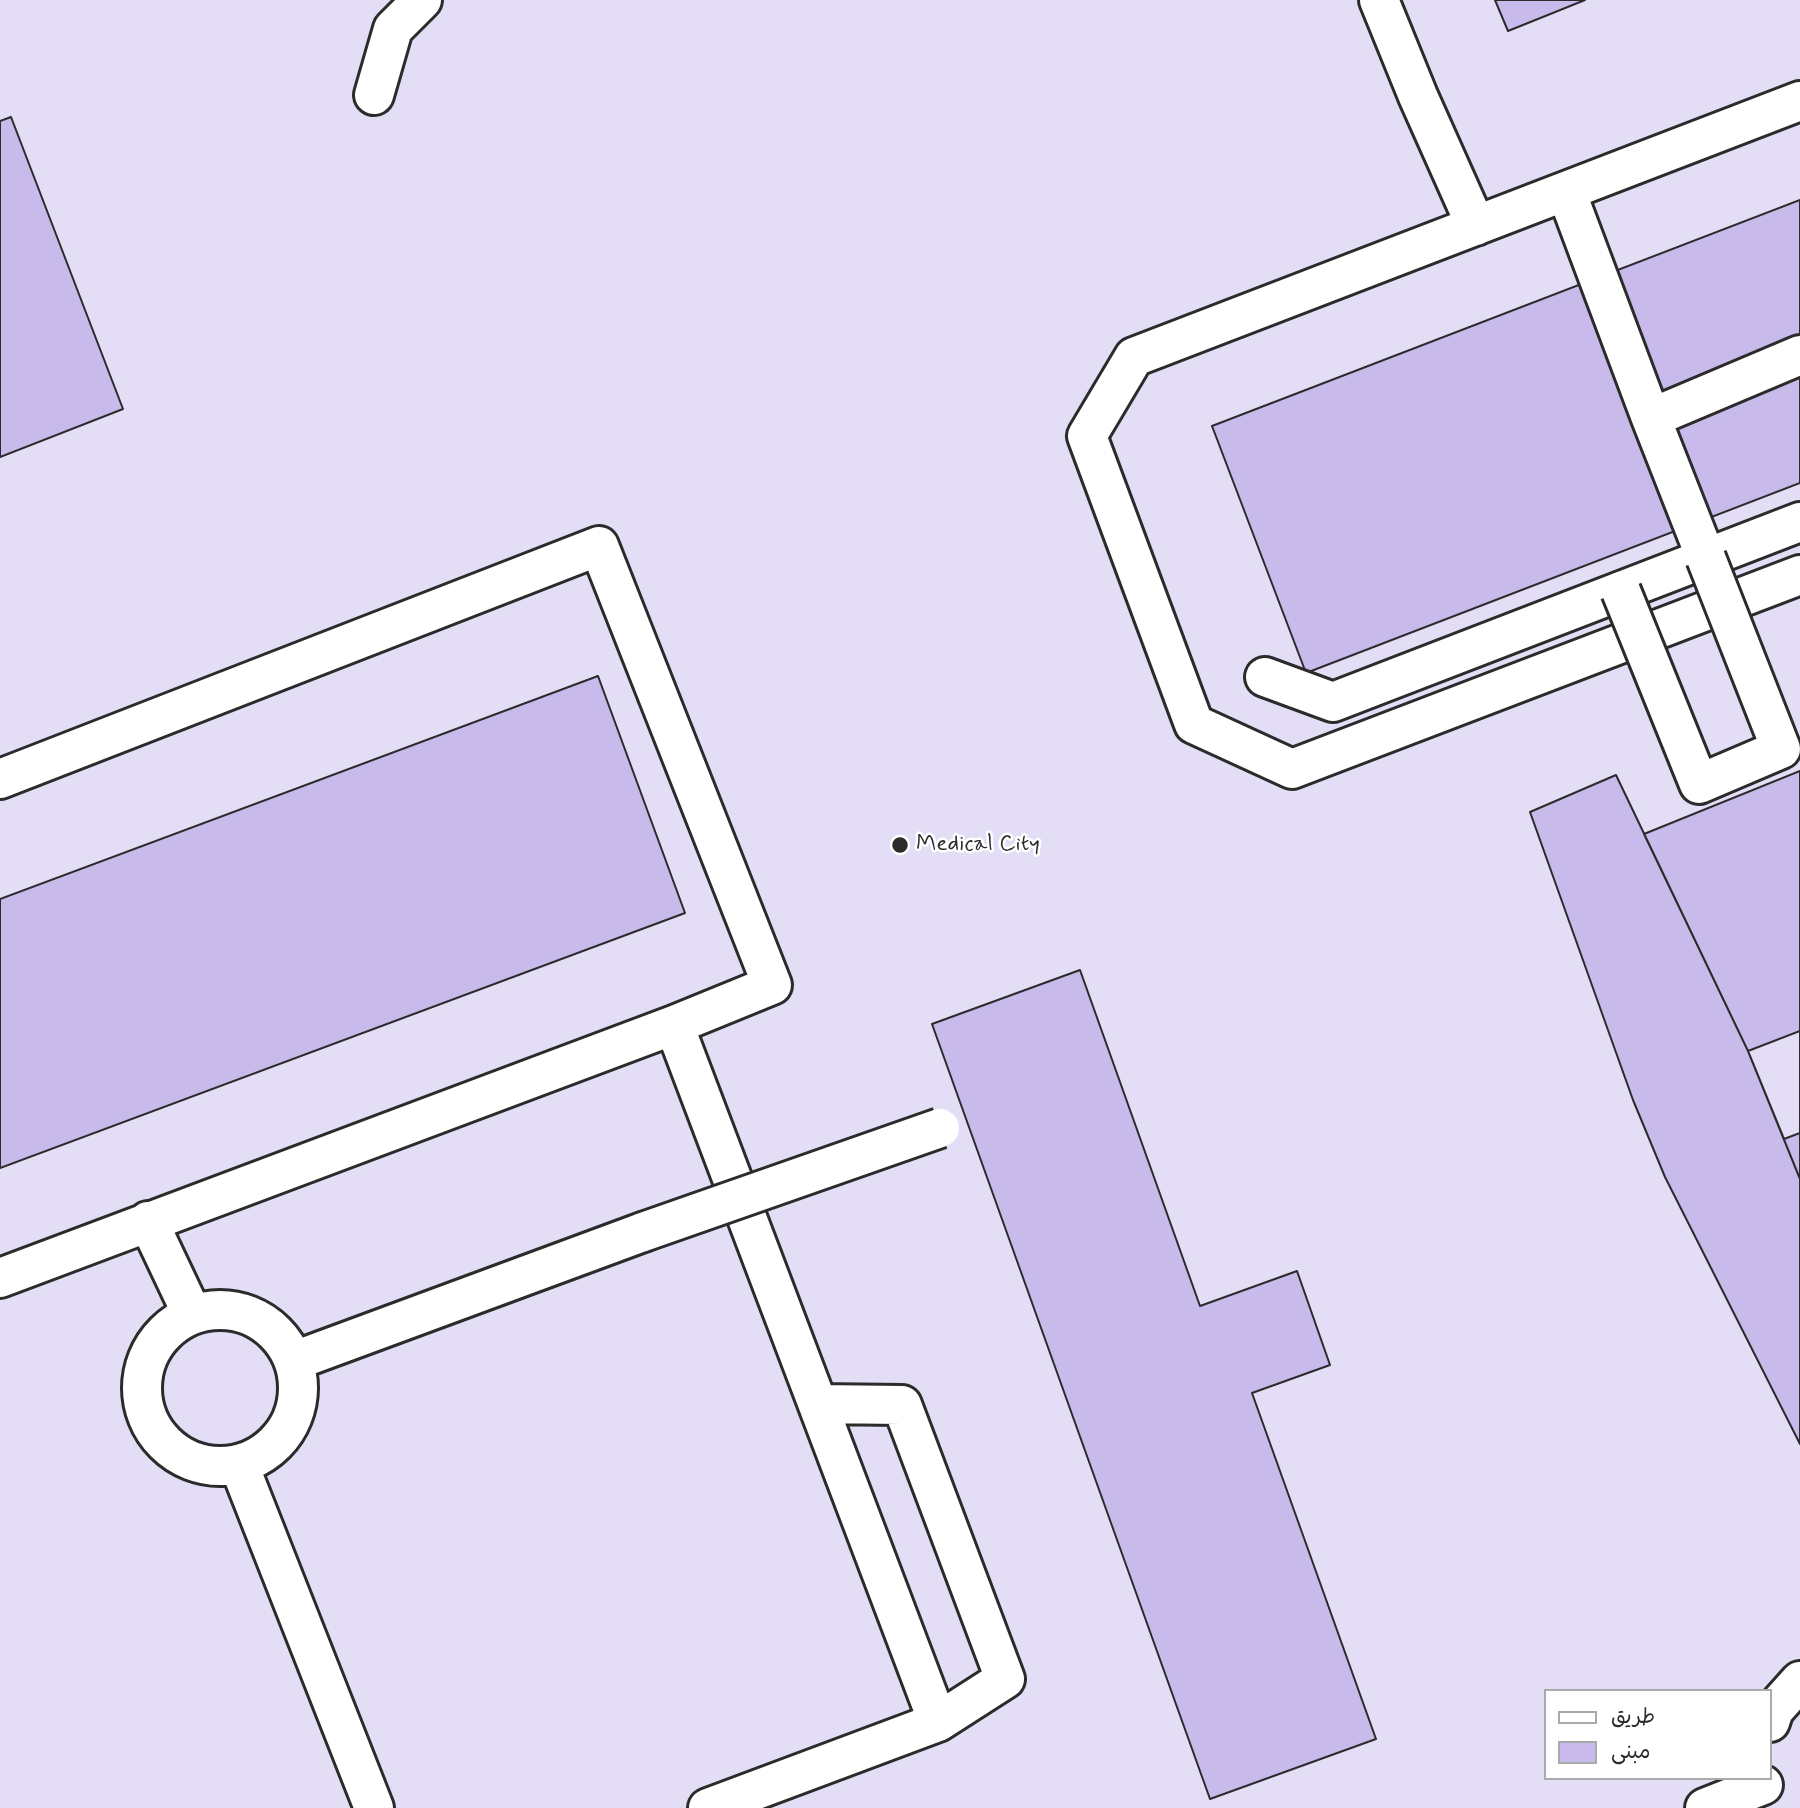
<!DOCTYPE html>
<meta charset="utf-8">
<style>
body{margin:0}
#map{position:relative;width:1800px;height:1808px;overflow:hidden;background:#eeebf9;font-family:Mynerve,"Playpen Sans Arabic",sans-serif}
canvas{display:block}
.legend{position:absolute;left:1544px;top:1689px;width:228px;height:91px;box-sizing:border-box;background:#fff;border:2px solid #aaa;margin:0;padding:9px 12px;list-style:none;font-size:21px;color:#2b2b2b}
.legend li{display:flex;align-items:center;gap:14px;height:35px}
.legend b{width:35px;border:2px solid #aaa}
</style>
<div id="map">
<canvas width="1800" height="1808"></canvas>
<ul class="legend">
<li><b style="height:9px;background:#fff"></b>طريق</li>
<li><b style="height:19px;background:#c8bbec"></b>مبنى</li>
</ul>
</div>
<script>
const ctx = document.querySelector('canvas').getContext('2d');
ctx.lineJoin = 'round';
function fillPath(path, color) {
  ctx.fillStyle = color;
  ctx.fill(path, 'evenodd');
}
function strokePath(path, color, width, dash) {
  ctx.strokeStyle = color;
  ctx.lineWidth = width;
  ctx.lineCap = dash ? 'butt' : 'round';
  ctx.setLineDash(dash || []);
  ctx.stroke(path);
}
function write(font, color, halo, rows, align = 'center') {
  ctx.font = font + ' Mynerve,sans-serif';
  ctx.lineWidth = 5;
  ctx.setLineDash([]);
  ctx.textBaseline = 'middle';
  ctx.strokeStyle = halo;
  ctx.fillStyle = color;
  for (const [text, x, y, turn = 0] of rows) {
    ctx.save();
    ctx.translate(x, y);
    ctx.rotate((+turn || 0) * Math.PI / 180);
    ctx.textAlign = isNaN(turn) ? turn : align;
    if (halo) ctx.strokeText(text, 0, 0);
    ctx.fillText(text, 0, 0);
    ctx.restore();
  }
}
fillPath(new Path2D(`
 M0,0h1800v1808h-1800zM1546,1691h224v87h-224z`), '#e3ddf5');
const building = new Path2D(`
 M1495,0h90l-77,31z
 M11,117l112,292 -123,48v-336z
 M1800,200v283l-494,190 -94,-247z
 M598,676l87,237 -685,255v-269z
 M1800,771v408l-52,-128 -104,-217z
 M1616,775l132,276 52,128v265l-135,-267 -32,-77 -103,-288z
 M1080,970l120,336 97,-35 33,94 -78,28 124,346 -166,60 -278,-775z
 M1800,1031v102l-16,6 -36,-88z`);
fillPath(building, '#c8bbec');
strokePath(building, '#2b2b2b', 2);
const minor = new Path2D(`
 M1379,0l39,96 58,130
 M374,95l19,-66 29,-29
 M1800,101l-666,256 -47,79 107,288 98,45 508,-194
 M1566,191l85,227
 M1706,558l-55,-140 149,-63
 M1265,677l68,25 467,-180
 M0,779l599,-233 173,439 -98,40 -674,253
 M674,1025l264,697 -230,86
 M148,1221l44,93
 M142 1388a78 78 0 1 1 156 0a78 78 0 1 1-156 0Z
 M294,1361l349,-129
 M818,1404l84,1 103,274 -67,43
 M239,1465l135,343
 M1770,1722l4,-12 26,-29
 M1705,1808l58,-23`);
strokePath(minor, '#2b2b2b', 44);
strokePath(minor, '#fff', 38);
const minorBridge = new Path2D(`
 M1621,591l78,193 82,-35 -75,-191
 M643,1232l297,-104`);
strokePath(minorBridge, '#2b2b2b', 44, []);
strokePath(minorBridge, '#fff', 38);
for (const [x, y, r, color] of [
 [900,845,9,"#2b2b2b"]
]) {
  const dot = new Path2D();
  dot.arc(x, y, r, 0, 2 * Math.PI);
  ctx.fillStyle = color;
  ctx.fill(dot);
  strokePath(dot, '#fff', 2.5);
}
write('23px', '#2b2b2b', '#fff', [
 ["Medical City",916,845]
], 'left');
</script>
